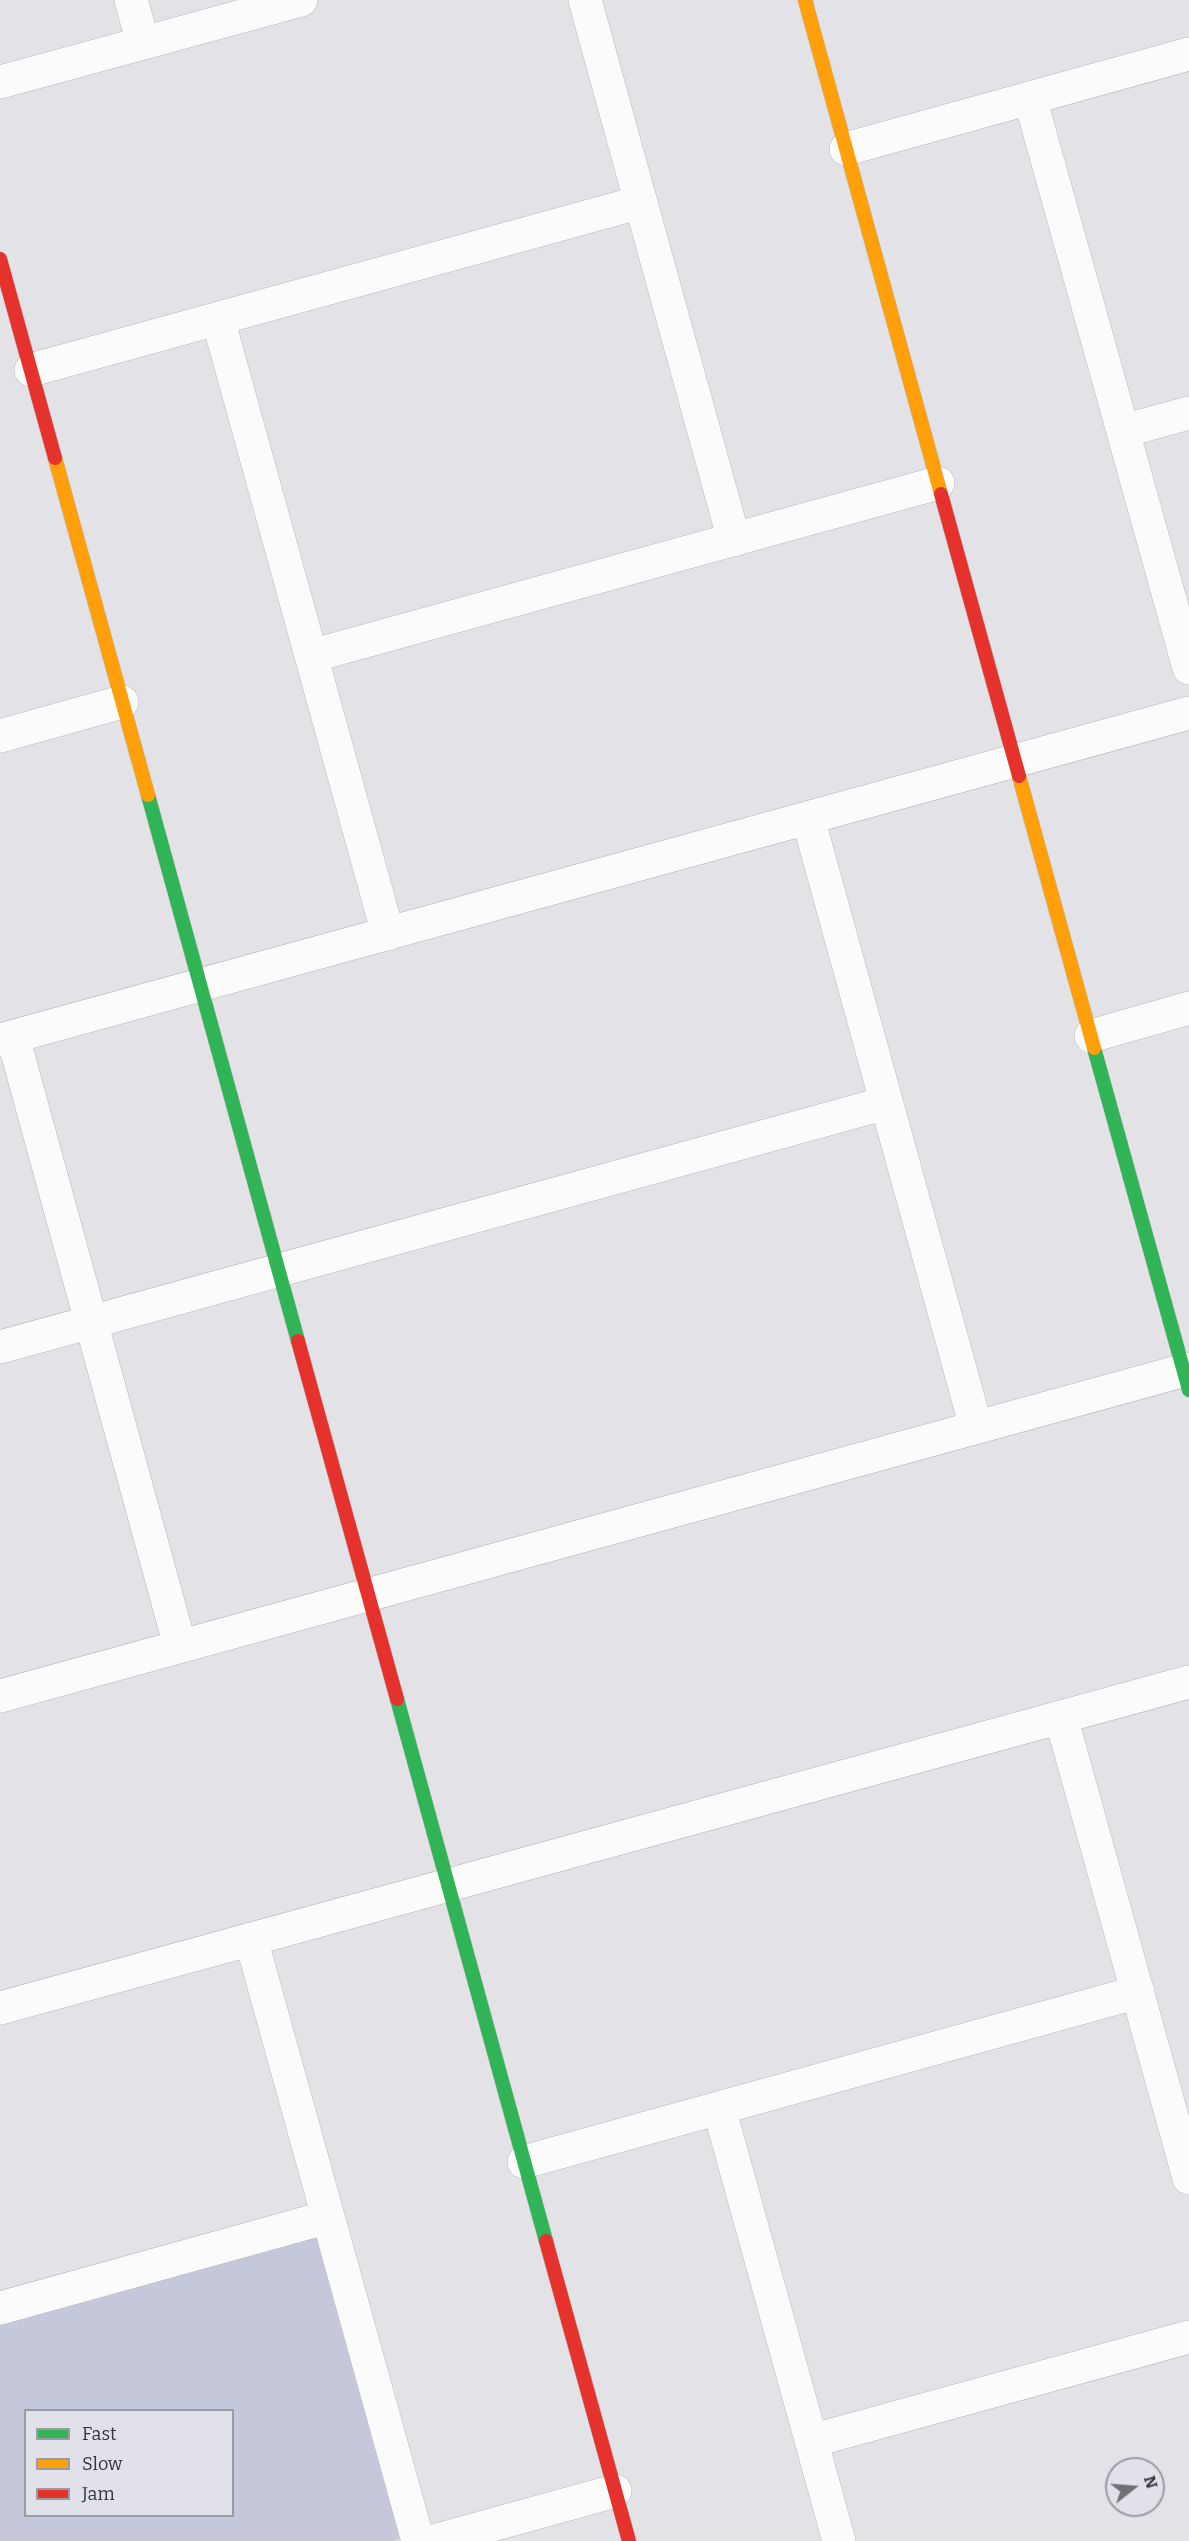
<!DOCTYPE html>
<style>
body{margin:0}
#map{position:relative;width:1189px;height:2541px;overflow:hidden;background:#e2e2e7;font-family:Bitter,serif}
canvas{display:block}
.legend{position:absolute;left:24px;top:2409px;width:210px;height:108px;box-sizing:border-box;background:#e0e1e9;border:2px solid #9b9ca2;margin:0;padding:8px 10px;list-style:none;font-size:18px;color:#343437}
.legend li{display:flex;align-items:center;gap:12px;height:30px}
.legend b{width:30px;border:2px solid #9b9ca2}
.north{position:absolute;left:1105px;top:2457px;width:60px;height:60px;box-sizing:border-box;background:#e0e1e9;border:2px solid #9b9ca2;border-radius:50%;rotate:73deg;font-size:16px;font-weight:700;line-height:24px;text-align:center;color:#343437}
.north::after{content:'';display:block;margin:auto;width:21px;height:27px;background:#717175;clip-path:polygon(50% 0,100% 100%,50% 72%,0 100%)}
</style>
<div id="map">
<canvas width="1189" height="2541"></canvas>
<ul class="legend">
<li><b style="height:8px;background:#30b455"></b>Fast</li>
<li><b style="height:8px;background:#ff9f0a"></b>Slow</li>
<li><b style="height:8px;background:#e5322d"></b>Jam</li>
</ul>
<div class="north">N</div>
</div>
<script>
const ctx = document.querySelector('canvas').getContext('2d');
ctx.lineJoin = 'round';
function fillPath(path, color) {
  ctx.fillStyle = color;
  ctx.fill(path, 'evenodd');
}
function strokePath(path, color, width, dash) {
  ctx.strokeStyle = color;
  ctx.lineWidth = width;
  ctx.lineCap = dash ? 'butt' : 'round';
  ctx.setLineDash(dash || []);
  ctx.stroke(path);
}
fillPath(new Path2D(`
 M323,2233l83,304 -13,4h-393v-220zM26,2410h206v106h-206z`), '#c5c8db');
const street = new Path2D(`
 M131,0l12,43
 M585,0l149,540
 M0,82l301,-82
 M1030,98l159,570
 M846,149l343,-95
 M218,319l170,615
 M31,370l610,-168
 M1123,431l66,-18
 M311,656l627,-173
 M0,736l122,-34
 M808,818l168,609
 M1091,1036l98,-28
 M13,1037l167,609
 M0,1040l1189,-327
 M0,1347l886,-244
 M0,1696l1189,-327
 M1061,1717l128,461
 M251,1939l167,602
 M0,2008l1189,-326
 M719,2108l120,433
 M524,2162l614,-170
 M0,2308l328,-91
 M811,2441l378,-104
 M434,2541l181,-50`);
const fast = new Path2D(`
 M148,795l150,546
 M1094,1048l95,342
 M397,1699l149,542`);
const slow = new Path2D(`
 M805,0l136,494
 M55,458l93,337
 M1019,776l75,272`);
const jam = new Path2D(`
 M0,259l55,199
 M941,494l78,282
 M298,1341l99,358
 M546,2241l83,300`);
strokePath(street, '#b9b9bd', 34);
strokePath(fast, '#b9b9bd', 15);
strokePath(slow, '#b9b9bd', 15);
strokePath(jam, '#b9b9bd', 15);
strokePath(street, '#fbfbfb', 33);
strokePath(fast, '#30b455', 14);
strokePath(slow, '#ff9f0a', 14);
strokePath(jam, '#e5322d', 14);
</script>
